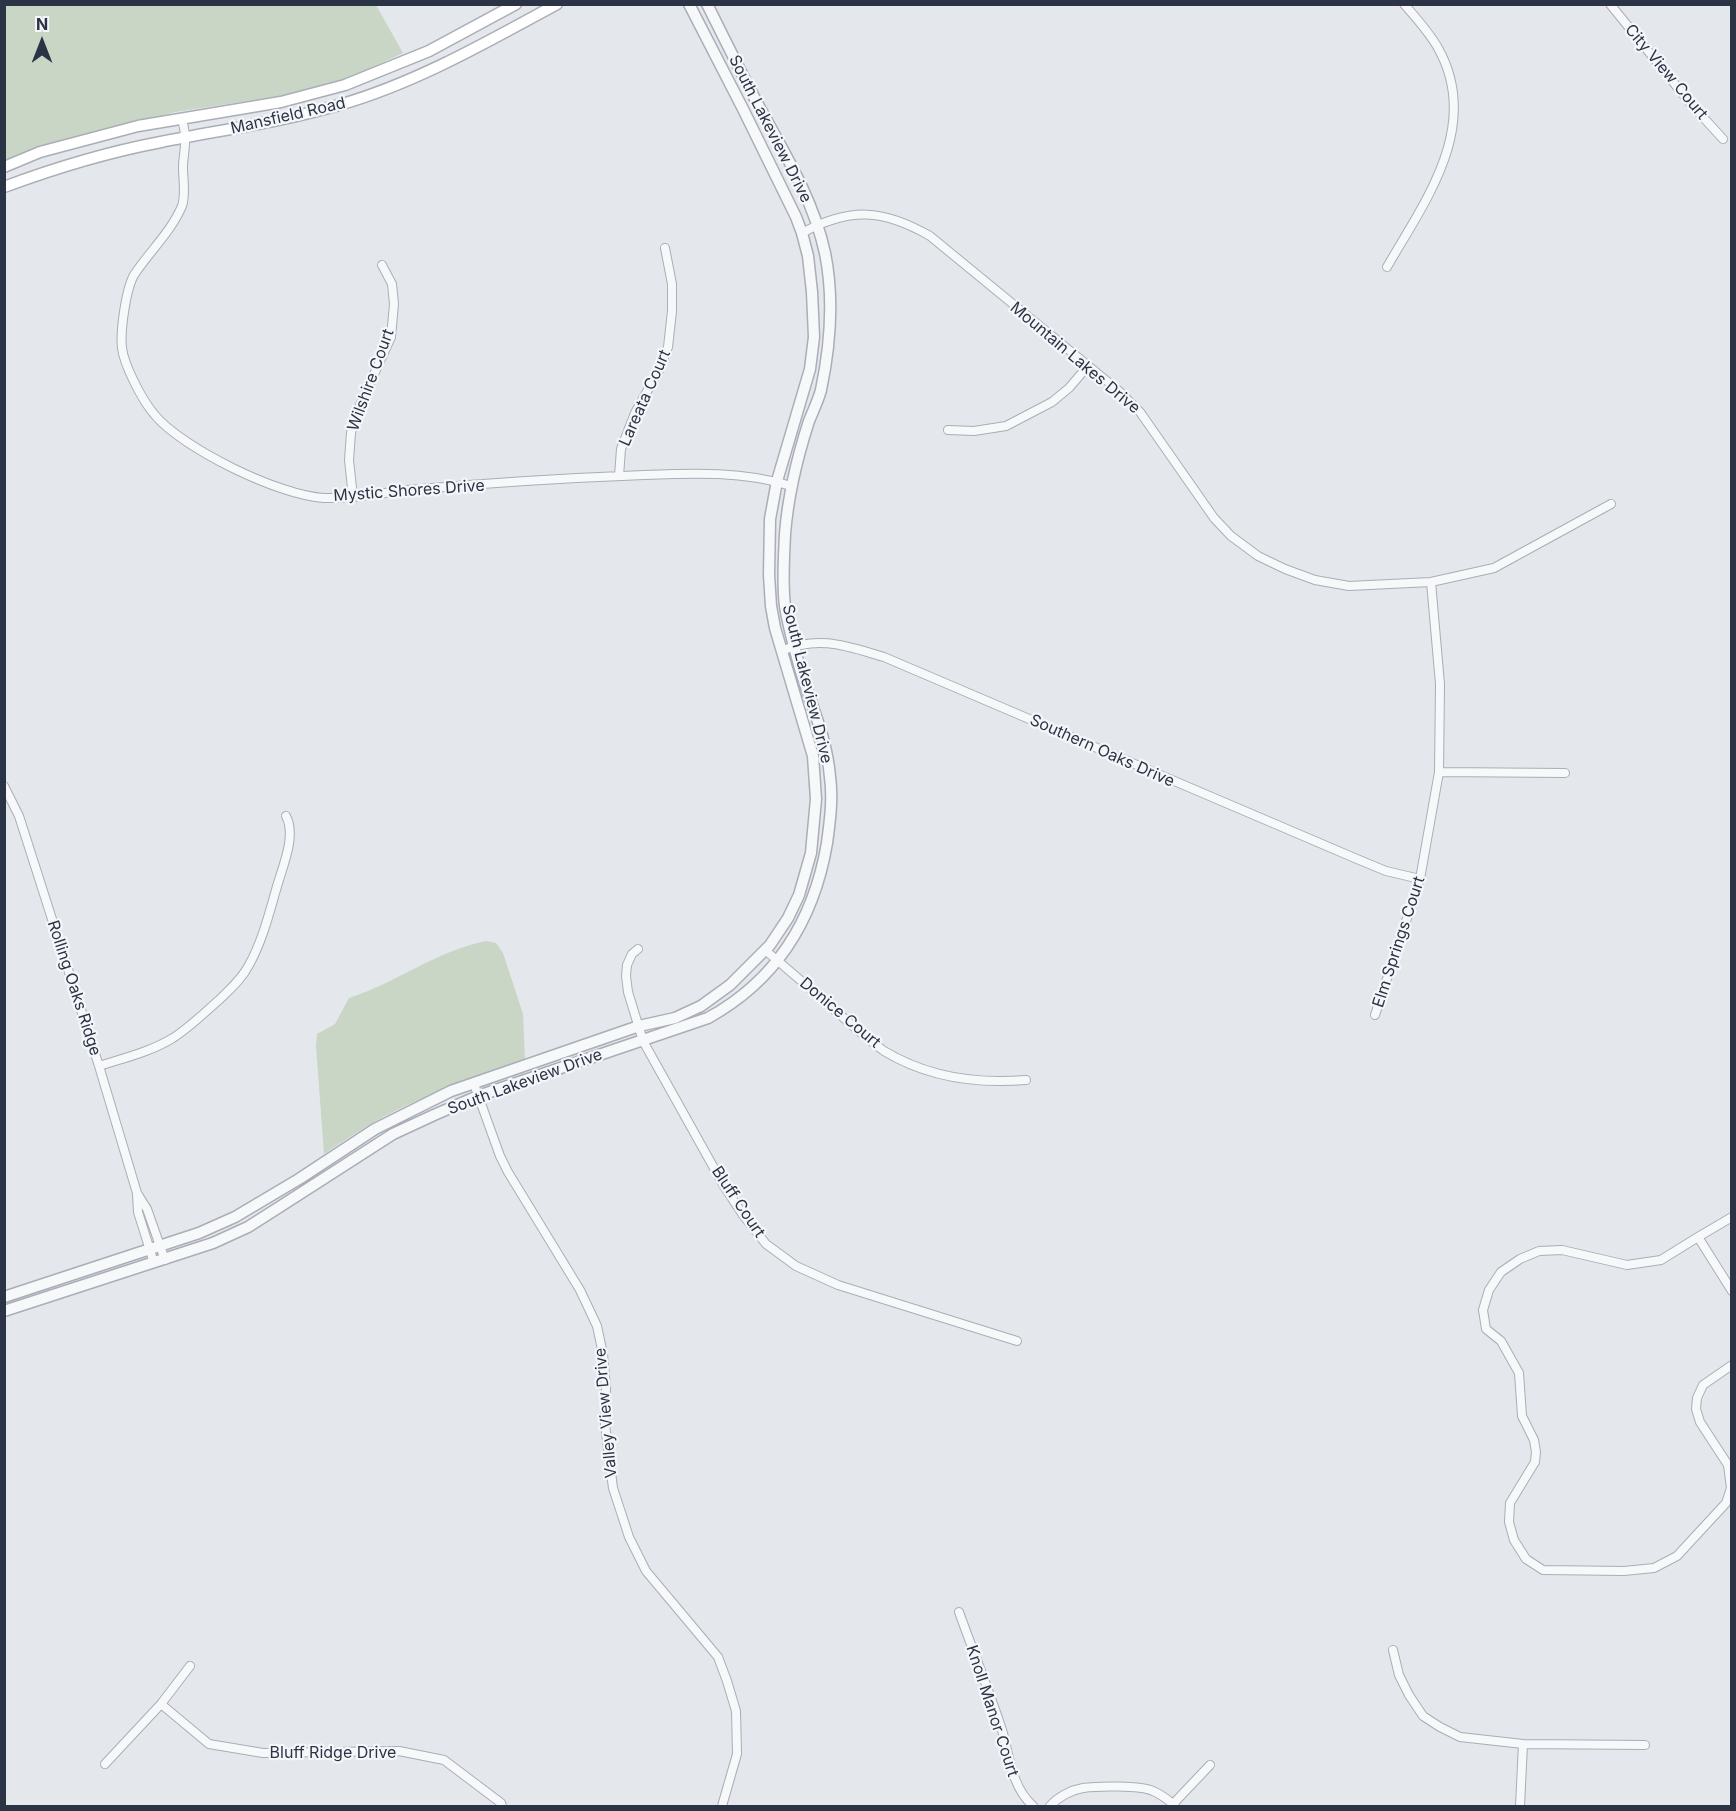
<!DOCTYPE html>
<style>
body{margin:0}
#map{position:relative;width:1736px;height:1811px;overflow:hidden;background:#e4e7ec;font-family:Inter,sans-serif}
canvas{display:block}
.frame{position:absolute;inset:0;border:6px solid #2b3445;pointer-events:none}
.north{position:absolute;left:12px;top:12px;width:60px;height:60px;-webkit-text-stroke:4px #f4f6f9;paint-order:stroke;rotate:0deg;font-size:16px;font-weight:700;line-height:24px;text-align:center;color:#2b3445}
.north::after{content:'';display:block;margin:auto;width:21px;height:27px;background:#2b3445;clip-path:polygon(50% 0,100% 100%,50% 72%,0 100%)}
</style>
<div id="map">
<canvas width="1736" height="1811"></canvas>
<div class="frame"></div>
<div class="north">N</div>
</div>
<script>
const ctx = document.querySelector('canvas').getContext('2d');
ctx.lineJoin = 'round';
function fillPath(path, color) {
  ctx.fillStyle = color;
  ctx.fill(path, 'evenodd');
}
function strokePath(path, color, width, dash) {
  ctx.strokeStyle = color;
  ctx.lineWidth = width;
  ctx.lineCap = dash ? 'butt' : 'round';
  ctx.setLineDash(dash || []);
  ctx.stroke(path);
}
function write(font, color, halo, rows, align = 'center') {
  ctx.font = font + ' Inter,sans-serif';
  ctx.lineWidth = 4.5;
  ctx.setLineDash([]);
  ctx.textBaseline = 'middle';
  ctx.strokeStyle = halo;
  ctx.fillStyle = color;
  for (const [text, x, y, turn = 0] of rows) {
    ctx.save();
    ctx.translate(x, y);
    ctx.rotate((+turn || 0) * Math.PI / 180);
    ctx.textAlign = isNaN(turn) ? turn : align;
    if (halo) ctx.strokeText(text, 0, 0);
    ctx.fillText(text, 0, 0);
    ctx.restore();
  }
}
fillPath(new Path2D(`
 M5,5h371l27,48 -77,36 -151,23 -140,41 -30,15z
 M486,941l10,2 7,10 20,61 2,46c-48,17 -96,33 -142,57 -20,11 -40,24 -59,37l-8,-108 1,-12 18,-10 14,-26c49,-16 85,-46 137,-57z`), '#c9d6c5');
const minor = new Path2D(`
 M1610,4l81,100 32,35
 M182,118c1,6 3,13 3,19 1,10 -2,20 -2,30 0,13 3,27 -1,39 -11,26 -33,46 -48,69 -8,14 -14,56 -12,73 2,17 20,52 32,66 27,34 126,82 170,84 28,1 56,-5 84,-8 78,-7 158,-12 236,-15 50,-2 100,-4 147,11
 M802,233c48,-26 81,-24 128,3l189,155 21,21 74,106 17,18 27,20 27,13 30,11 34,6 82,-4 63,-14 117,-64
 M1387,267c38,-66 95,-141 51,-219 -9,-16 -22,-30 -34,-44
 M948,430l26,1 32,-5 46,-24 17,-14 18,-21
 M619,476l2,-27 14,-36 24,-43 9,-23 4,-36v-27l-7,-36
 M353,497l-4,-37 2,-27 5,-19 35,-77 3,-33 -2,-20 -10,-19
 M781,651c39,-16 65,-5 103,6l473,202 29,12 34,8
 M1439,772l126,1
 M4,786l15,30 80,250 38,127 10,16 18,51
 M638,949l-6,5 -5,11 -1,11 2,16 15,49 81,145 19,29 23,29 30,22 42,19 179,56
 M765,950c25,21 49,42 73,63 15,13 30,27 46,38 43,26 94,33 142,29
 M1375,1015l45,-136 19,-107 1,-88 -9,-102
 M99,1066c25,-8 51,-14 74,-28 17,-11 31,-25 46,-38 11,-11 23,-21 30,-35 14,-25 21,-55 29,-82 6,-20 18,-48 8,-67
 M474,1084l26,72 8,16 72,118 17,36 6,28 3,34 -1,37 8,63 16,49 17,34 72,86 9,24 9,30 1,43 -15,52
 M137,1194l1,18 16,51
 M1698,1237l34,-20
 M1732,1291l-34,-54 -37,23 -34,5 -65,-15 -23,1 -19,8 -19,13 -12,18 -6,20 3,19 15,12 18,32 3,43 12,24 2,12 -1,10 -25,41 -1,19 5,18 12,19 17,11 81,1 30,-3 23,-12 49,-53 5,-15 -3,-23 -28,-43 -4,-13 1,-11 6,-13 29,-20
 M959,1612c14,39 30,78 43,118 8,27 9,56 31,76
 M1393,1650l6,25 10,20 14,21 17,11 20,10 63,7 122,1
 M161,1704l48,40 54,9 136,-2 45,9 57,43 1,3
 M105,1764l56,-60 29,-38
 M1173,1804l37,-39
 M1050,1806c8,-9 21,-16 33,-18 13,-2 58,-3 70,3 7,3 14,8 20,13l2,2
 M1520,1806l3,-62`);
const tertiary = new Path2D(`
 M4,1297l195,-64 36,-16 64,-38 76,-50 76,-38 188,-65 36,-8 26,-12 29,-21 40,-40 18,-27 11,-23 12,-42 5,-54 -3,-43 -38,-128 -4,-22 -2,-31 1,-56 7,-38 33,-112 4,-32 -2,-45 -4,-36 -6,-23 -6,-16 -53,-108 -54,-105
 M4,1311l209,-68 35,-16 33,-21 112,-72 41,-19 44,-19 230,-78c69,-38 106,-98 119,-175 3,-22 6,-44 3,-66 -3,-39 -20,-75 -31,-112 -5,-19 -11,-39 -14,-59 -3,-23 -1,-48 0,-72 3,-38 12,-76 24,-113 4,-10 9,-20 12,-31 9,-43 13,-93 4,-137 -11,-51 -38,-96 -63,-141 -19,-35 -37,-72 -55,-108`);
const secondary = new Path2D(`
 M4,167l36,-15 98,-26 143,-24 64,-17 84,-34 87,-47
 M4,187c51,-19 104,-35 157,-45 60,-12 120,-20 178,-37 77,-22 148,-63 218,-101`);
strokePath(minor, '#a9aeb7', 10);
strokePath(tertiary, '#a9aeb7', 13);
strokePath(secondary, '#a9aeb7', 13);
strokePath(minor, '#f7f8fa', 8);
strokePath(tertiary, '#f7f8fa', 10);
strokePath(secondary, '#fff', 10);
write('16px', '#2b3445', '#f4f6f9', [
 ["City View Court",1666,72,50],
 ["Mansfield Road",288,116,-13],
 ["South Lakeview Drive",770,129,63],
 ["Mountain Lakes Drive",1075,358,40],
 ["Wilshire Court",371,380,-70],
 ["Lareata Court",645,398,-66],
 ["Mystic Shores Drive",409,491,-4],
 ["South Lakeview Drive",807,684,76],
 ["Southern Oaks Drive",1102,751,24],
 ["Elm Springs Court",1399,942,-72],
 ["Rolling Oaks Ridge",74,988,72],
 ["Donice Court",840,1013,40],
 ["South Lakeview Drive",525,1082,-20],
 ["Bluff Court",738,1202,56],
 ["Valley View Drive",606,1413,-95],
 ["Knoll Manor Court",992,1711,72],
 ["Bluff Ridge Drive",333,1753]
]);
</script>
